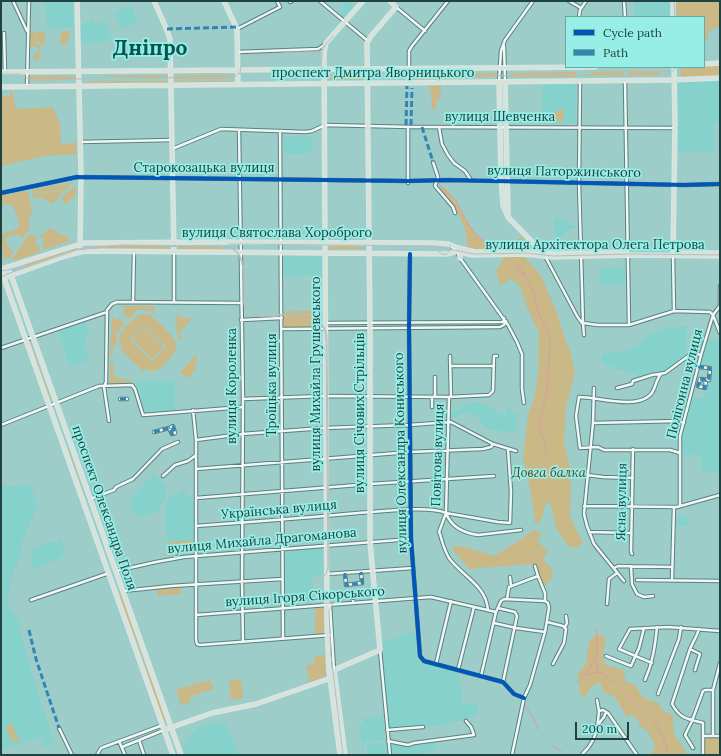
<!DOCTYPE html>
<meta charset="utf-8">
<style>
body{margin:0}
#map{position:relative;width:721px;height:756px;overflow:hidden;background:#9ccdc8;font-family:Lora,serif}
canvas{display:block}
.frame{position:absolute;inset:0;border:2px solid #1e4340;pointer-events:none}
.legend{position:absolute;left:565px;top:16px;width:140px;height:52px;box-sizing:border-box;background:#96eee6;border:1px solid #66aaa4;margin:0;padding:5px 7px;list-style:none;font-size:12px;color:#1e4340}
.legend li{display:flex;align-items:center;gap:8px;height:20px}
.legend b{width:20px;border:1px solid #66aaa4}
.scale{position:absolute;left:575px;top:722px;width:54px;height:18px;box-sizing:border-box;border:2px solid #1e4340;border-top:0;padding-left:5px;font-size:12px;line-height:14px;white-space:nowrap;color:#1e4340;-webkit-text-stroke:3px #96eee6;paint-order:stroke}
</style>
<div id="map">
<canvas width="721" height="756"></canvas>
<div class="frame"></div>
<ul class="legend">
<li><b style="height:5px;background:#0057b8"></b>Cycle path</li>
<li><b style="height:5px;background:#3385b6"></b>Path</li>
</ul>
<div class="scale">200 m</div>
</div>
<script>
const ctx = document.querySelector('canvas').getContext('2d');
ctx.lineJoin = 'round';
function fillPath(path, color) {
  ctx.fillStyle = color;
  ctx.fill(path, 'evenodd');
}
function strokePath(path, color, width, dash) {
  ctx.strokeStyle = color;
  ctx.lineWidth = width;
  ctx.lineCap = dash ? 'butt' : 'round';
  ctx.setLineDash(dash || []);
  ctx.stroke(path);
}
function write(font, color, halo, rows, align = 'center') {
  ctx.font = font + ' Lora,serif';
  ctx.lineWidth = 3.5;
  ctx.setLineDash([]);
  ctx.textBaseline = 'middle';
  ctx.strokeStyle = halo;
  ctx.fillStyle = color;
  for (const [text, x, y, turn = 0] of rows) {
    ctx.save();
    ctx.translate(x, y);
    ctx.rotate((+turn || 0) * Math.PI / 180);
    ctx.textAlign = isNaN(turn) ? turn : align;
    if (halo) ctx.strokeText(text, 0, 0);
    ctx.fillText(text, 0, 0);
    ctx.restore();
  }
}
fillPath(new Path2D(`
 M44,1h29l1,26 -27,1v-9z
 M347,1l7,6 -9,12 -5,-5 3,-4 -2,-2z
 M634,1h36l1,16h-36z
 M131,5l7,16 -17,8 -7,-16z
 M93,19l2,6 9,-4 8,16 -10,6h-21v-18z
 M720,81v43h-6v27l-38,1 -1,-70z
 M576,84v39l-24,1 -1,-12h-7l-2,-2 1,-25z
 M283,136l29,1v14l-12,4 -16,-2z
 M554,219h13l3,6 6,1 1,2 -8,1v3h-4v5h-10z
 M284,256h38v20h-38z
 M625,267v18h-25v-17z
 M85,321l4,13 -6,15 5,3v8l-1,2 -17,5 -12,-35h2l-1,-3z
 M674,326l3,3h3v-3h7l-1,29 -21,16 -14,2 -14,6 -1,-5 -22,-6 -12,-6v-8l19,-2 18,-6 1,-4 10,-8z
 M706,340h14v132l-19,-1v-16h-20l1,-19 10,-39 11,1 4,-5v-10l5,-5 1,-13h-13z
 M136,381h39v30l-20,2 -2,-2 -8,1z
 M474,402l8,1 12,6 1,3 10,3 2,-7h4l1,6h4l1,12 -3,7 -26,-4 -9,-8 1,-3 -6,-2 -4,-4 -9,2 -9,5 -1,-7z
 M154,474l14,14 -4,11 -6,12 -14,5 -8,-1 -4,-4 -1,-13z
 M31,485l6,23 -14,31 -5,24 -5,9 -6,31 13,18 1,16 33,107 -10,3 -4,-10 -39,13v-262l5,-2z
 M182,490l7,7 2,-1 2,3 1,49 -6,6 -18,2 -5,-36 2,-18 3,-8 4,4z
 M678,517h11v9h-14v-5h3z
 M61,539l4,14 -6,6 -28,10 2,-21z
 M320,548l1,2h2v22l-1,3 -11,2 1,25 -26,2 -1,-49 6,-1v-3z
 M415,631l1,22 2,8 2,2 38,9 5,32 15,-1v10l-13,7 -24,5 -28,3 -24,1 -7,-86z
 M382,716l3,24 -21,2v6l-2,1 -2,-23 3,-3v-5z
 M212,723h13l14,32h-53l-3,-6 3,-5 4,-2 -2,-5 9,-9z
 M435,740l1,10 -10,3v2h-35l-1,-12 18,3 6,-3z
 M386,742l2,13h-21l-1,-10z`), '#84d2cb');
fillPath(new Path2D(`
 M676,1h44v26l-8,2 -4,4v7l-4,-1v-22h-27z
 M30,31l4,1 2,3 1,-3h8v13l-4,-1 -6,-9 3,7 -1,1 4,3 -2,8 3,1 -2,4 -7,1v-3h1l1,-3h3v-6l-2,-2 -6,1z
 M71,31l-5,14h-6l1,-13z
 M720,64v12l-39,1v-10h23v-2z
 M623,71v5h-41v-2h9v-2z
 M628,71h42l-2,1h-10v3l2,1h-32z
 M576,72v5h-68v-2h4l1,-2z
 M412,73h85v4h-85z
 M336,74h28v2h-8l1,2h7v2h-37l1,-5z
 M168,75v3h-8l-1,1 -69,-3z
 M179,75h54v3h-7v1h-52v-3h5z
 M29,76h46v3h-8v1l-38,1z
 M412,79h85v1l-85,1z
 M167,81v2l-84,1v-2z
 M174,81h59v1l-59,1z
 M441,85l-1,15 -3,1 -1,8 -4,1 -1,-19h-1l-1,-5z
 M10,90h2l4,19 37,-2 7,17 1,20 15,-1 1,11 -32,2 -44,10v-70h9z
 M558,110h6l-1,12h-10v-10h5z
 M73,182l-9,9 -32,1v-2z
 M74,186l2,1 -1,10 -10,7 -4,-6z
 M441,186c10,2 27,40 38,51 10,9 25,0 36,5l6,-5 2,1 1,3 -9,8 -36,2 -12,-4c1,-23 -13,-42 -28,-58z
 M28,191l4,23 -2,2 -2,4 2,7 -8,12 -5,-5 -3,1 -2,-1 -3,3 -4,1 3,9 6,4 -5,7 -4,2c-3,-9 -5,-17 -3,-26l17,-6 -2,-14 -6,-10 -10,1v-9z
 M63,192l-10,12 -10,-6h-10l-1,-5z
 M49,228l20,10 1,3 -27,9c-1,-3 1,-10 0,-11 -1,-2 -2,-2 -3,-4l5,-2z
 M29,234l8,2 -2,4 1,3 3,3 1,6 -26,9 -2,-2z
 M121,244l42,1v2l7,1v2h-73v-5z
 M337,245h18l1,2h9v2h-36v-3h7z
 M74,247l1,4 -49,16 -1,-3h-2z
 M177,247h45l2,1v2h-47z
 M504,257h21l16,19 15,34 9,29 5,11 5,23 -9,34 -2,36 7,28 -1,46 13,26 -7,5 -8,-2 -12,-18 -6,-26 -5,3 -2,11 -4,7h-5l1,-5 -6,-35 -6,-24 5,-44 7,-19 3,-24 1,-39 -11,-23 -8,-24 -9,-7 -11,6 -4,-13z
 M176,305l1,9 2,3 15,2h-2l-13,14 4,5 -2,2 -4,-4z
 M122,306h33v7l-11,-3h-7l-8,9 -6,-5 2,-5z
 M310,310l9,7v10l-35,1 -1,-16z
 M142,314c3,0 6,0 9,2 6,4 26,23 26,30 0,6 -14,22 -20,24 -4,2 -8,1 -12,-1l-2,2 -23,-22 2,-2c-2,-3 -3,-6 -3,-9 1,-7 16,-22 23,-24zM144,324l22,22 -14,15 -22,-21z
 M112,316l3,4 4,-2 6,6 -9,9 1,8 -4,9 -1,6 -2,1z
 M144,326l20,20 -12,13 -20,-20z
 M30,341l21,59 -2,1 -21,-59z
 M195,356l3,3 -4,6 3,3 -10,11 -7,-7z
 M110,361l3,1 1,10 -1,2 7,6 2,-1 10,2v1l-22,1z
 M67,450h2l19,56h-2z
 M533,530l6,2 2,4 -3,6 10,9 -5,9 7,6 3,10 -8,10 -5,-5 -8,-17 -63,5 -17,-20 3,-3 11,1 28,9 26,-16z
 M193,540v8l-5,5 -18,3 -1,-14z
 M181,587v7l-23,2 -1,-7z
 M122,594l23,64h-2l-17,-47 16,48h-1l-23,-63z
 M321,607l3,2 1,24 -10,1v-25z
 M597,634h4l4,4c1,8 -4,17 -1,25 6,5 13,4 20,8l1,10 11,5c7,14 8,12 22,17l5,8 10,4c1,6 -1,11 1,17 2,10 9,10 12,23h-35l4,-7c-2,-9 -6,-18 -15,-22 -1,-6 -3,-8 -8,-11l-5,2 -1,-2 -12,-19 -10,-3 -3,-9 -4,-1 -7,5 -4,8 -3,1 -4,-4 1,-8 -2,-3 1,-4 -2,-4c3,-3 7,-6 8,-10 4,-10 0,-24 12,-30z
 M325,655l1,21 -17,7 -3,-17 8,-2v-8z
 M145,659l22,60 -4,1 -22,-59 2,-1 9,25 -8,-25z
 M241,679l2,19 -12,2 -2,-19z
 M210,680l4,9 -25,8 2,5 -10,3 -5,-15 24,-8 1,1z
 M8,724h5l1,8 3,2 2,6 4,1 -7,-1 -3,-7 1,6 5,3 -4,1 -4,-2 -4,-11z
 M704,738h16v17h-15z`), '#cab886');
strokePath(new Path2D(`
 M439,184l10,11 7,5 13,26 5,6 11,10 9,3 2,2 16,3
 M516,265l4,1 14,27 2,13 14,33v9l-3,43 -8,36 6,16 1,13
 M516,266l3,6 6,2
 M596,627c3,15 -2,30 2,45 17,7 27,21 40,34 5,5 11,9 16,15 8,10 12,22 14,34
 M585,675l12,-3
 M577,682l13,-14 5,-11
 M525,705l11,18 2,7
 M551,745l11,7`), '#da9baa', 1);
const minor = new Path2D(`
 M13,1l14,30
 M320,1l48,40
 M569,1l12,7
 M624,1l1,16
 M290,2l2,-1
 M396,7l29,24
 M579,17l1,-7 6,-9
 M237,29l43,-22 -3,-6
 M4,33l1,39
 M504,46l1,36
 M238,52l80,-3 8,-5
 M409,68v-17l3,-5 36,-45
 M580,81l-1,102 4,140 1,12
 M625,81l4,244
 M499,82l2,-31 4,-11 28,-39
 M27,86l2,-85
 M408,127v56
 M439,127l3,17 6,11 6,8 11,8 6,9
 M239,130l4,269 -1,183 1,60
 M280,131l3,507
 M80,142l92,-2
 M172,149l49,-20 85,3 6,-1 13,-6 86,2 264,1
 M433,162l5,15 -3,9 18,21 2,6
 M1,193l76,-16 331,4 40,-1 236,5 36,-1
 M451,246l6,5 3,7 48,67 9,17 5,12v35l2,14
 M174,252v51
 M410,254l-1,73 2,212 9,117 4,5 79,21 11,12 10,4
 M545,256l32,60 5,7
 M673,256l1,55
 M133,302l1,-50
 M713,315l7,18
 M241,320l41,-2
 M326,323l177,-1 1,-4
 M583,323l15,2h31l45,-14 36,1 3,3
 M282,329l218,-2 4,-2 2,-4
 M1,348l106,-36
 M450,356l1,41
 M451,366h43
 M698,367l12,1 -1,12 -9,-1 -2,7 7,2 1,-8
 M661,374c-6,6 -5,17 -12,22 -16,13 -51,1 -70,1l-3,19 4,32 18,-1 6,3h66l10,3
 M435,377v20
 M594,388l-1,35 -9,91 3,12 7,18 30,37
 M617,388l15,-4 1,-3 19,-6 13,-2 26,-19 3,-1 7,2
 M449,397l-3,116 -7,19 1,2c2,8 5,17 9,24 13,18 37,27 39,52
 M120,399h7
 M243,399l80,-3 126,1 40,-2 4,-4 1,-35h3
 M432,407v-10
 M193,410l3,30v200l1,4 3,1 131,-10
 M109,421l-5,-34 2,-5 1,-72 5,-6 5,-2 124,1
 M593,423l86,-2 5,2
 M1,425l98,-39 33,-1 3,4 8,26 100,-8
 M154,432l15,-4 3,6 3,-1 -2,-7 -4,2
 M196,440l46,-6 82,-6 85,-3 42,-3 42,22 23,7
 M196,469l214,-17 73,-3 8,-2 2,-3
 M587,475l16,2 30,1
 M163,476l12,-11 13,-4 8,-6
 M196,498l174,-14 124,-8
 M90,499l24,-9 2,-3 17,-8 29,-30 16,-7
 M584,506l93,1 43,-12
 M680,506v-70l21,-81 12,-40 7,-9v-20
 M446,513l52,9 12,1 1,-31 -3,-43
 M196,526c54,-4 108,-8 162,-13 20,-1 71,-8 88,0 5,14 18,20 32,22l43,-5
 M589,532l42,1
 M632,554l-1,-2 2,-103
 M535,566l3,10
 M631,566l1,18 5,10 7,3 9,-1
 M614,568l4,-2 54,1
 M116,571l40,-9 28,-5 227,-18
 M345,573l1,12 16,-2 -1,-11
 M327,574l86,-6
 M510,577l1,9
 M637,580l83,1
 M672,580l2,-73
 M123,591l48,-5 111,-7
 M346,593l7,-1v11
 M507,599l2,-12 29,-11 7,17v8
 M31,600l78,-27
 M607,604l2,-25 8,-6
 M330,605l4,65
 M498,608l17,4 2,4 -14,66
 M196,615l235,-18 65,15
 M547,622l16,4 3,3 -2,14 -11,21
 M494,623l22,5 29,4
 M565,627l2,-4 -1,-7
 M699,629c-2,7 -6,13 -9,20 -6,18 -12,37 -18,55 8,15 16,15 31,19v32
 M690,649l10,5 -5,16
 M380,650l10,105
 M606,656l25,10 8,-18 5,-20
 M652,663l-33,-14 11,-20 38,-2 52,4
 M436,664l15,-63
 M458,670l16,-63
 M481,676l15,-64 5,-11 3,-2 41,2
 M645,680c8,-18 10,-34 12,-53
 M658,694l21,-55 2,-12
 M597,700l2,11 4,-1 5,3 29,42
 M597,726l7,-9 2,-5
 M59,728l13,27
 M387,730l36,-3
 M704,736h16
 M713,736v-46l7,-27
 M139,740l5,15
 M119,741l6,14
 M388,741l20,4 6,-2 60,-8 -3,-8 -5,-6
 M122,747l42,-17
 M693,748l-8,-13 7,-14 11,-30 2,-1h8
 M97,755l4,-7 62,-23
 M512,755l12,-57 6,-13 15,-53 4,-24 -1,-5 -3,-2
 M582,755c2,-4 6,-6 8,-10 7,-10 8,-22 9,-34`);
const major = new Path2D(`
 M77,1l4,173 -1,78
 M154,1l12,27 4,11 4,213
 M224,1l13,28 1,55
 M673,1v16
 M704,64l16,-1
 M1,72l594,-5
 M409,82v-13
 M499,82l2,96 2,27 5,12 35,36
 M505,82l3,133
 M1,87l670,-7 49,-2
 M675,253h45
 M673,255l2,-131 -1,-57
 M460,258v-4l3,-1
 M7,268l4,7 170,480
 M1,269l83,-26 134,-1 215,1 15,1 10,4 17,4 48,-1 33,3 71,-2
 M2,269l3,12 168,474
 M1,279l64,-23 19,-5 364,3 9,-3 15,4 51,-1 30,3 77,-2 90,1
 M164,730l48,-17 44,-9 75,-26
 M340,755l-11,-85 -2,-44 -3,-573 2,-10 37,-42
 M345,755l-11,-85 46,-20 -10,-108v-213l-3,-286 4,-7 25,-29 -6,-6`);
strokePath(minor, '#5b807d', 4.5);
strokePath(major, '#d2e8e6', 5.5);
strokePath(minor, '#f0f8f7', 2.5);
strokePath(major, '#d8e2db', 3.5);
strokePath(new Path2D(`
 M674,1l1,16
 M314,52c14,3 1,22 16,25l337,-3 6,-3 3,-4
 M322,60v-8l3,-7
 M1,74h18l11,5h55l12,2 23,-1 10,-2 104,-1 6,-4 2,-13 5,-5h27l15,-3h27l8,-6 9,-10
 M229,244l208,2 36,8 53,-1 27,3 77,-2 90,1
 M431,246c7,3 12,14 19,5v-6
 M1,271l19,-3 57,-19 44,-4 106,1c23,6 16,37 17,55 7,31 54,0 74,19 6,5 9,12 9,19l2,230c2,10 19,18 10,30 -2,4 -7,4 -11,4 -15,1 -18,-7 -14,-20l12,-9 2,-7 -2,-227c-4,-54 -75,1 -83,-39 -1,-17 6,-49 -16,-54l-106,-1 -44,4 -67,23 -9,4
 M335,599l-6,12 2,45 12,99`), '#b2bfbe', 1);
strokePath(new Path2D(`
 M167,29l69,-2
 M406,125l1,-39
 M411,125l1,-37
 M422,127l11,35
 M698,367l12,1 -1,12 -9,-1 -2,7 7,2 1,-8
 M120,399h7
 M154,432l15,-4 3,6 3,-1 -2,-7 -4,2
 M345,573l1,12 16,-2 -1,-11
 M346,593l7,-1v11
 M29,630l7,29 23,69`), '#3385b6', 3, [6, 3]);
strokePath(new Path2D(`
 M1,193l76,-16 331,4 40,-1 236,5 36,-1
 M410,254l-1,73 2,212 9,117 4,5 79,21 11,12 10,4`), '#0057b8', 4);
write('13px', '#1e4340', '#96eee6', [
 ["проспект Дмитра Яворницького",373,73],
 ["вулиця Шевченка",500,117],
 ["Старокозацька вулиця",204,168],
 ["вулиця Паторжинського",564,172,1],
 ["вулиця Святослава Хороброго",277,233],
 ["вулиця Архітектора Олега Петрова",595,245],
 ["вулиця Михайла Грушевського",316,374,-90],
 ["Полігонна вулиця",685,384,-76],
 ["Троїцька вулиця",272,385,-90],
 ["вулиця Короленка",232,386,-90],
 ["вулиця Січових Стрільців",360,413,-90],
 ["вулиця Олександра Кониського",401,453,-91],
 ["Повітова вулиця",438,455,-88],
 ["Ясна вулиця",622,502,-89],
 ["проспект Олександра Поля",104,508,71],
 ["Українська вулиця",279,510,-5],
 ["вулиця Михайла Драгоманова",262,541,-5],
 ["вулиця Ігоря Сікорського",305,597,-4]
]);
write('italic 13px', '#61421e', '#96eee6', [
 ["Довга балка",549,473]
]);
write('bold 21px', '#055551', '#96eee6', [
 ["Дніпро",150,49]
]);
</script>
